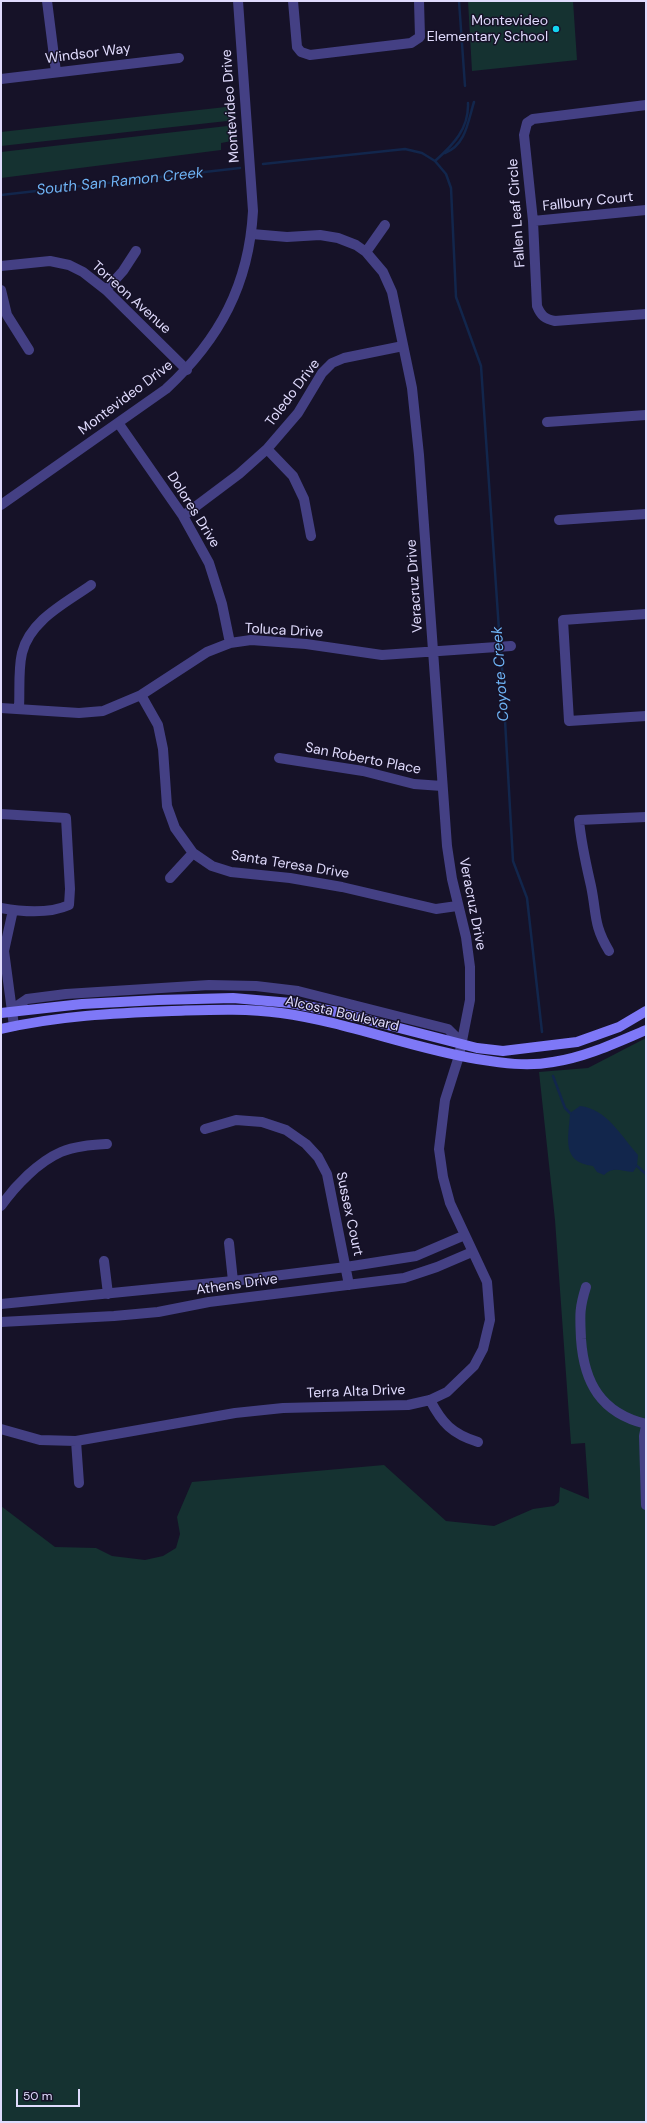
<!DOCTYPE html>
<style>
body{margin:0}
#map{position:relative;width:647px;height:2123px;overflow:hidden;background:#161228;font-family:"DM Sans",sans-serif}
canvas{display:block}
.frame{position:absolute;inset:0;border:2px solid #e0dbfd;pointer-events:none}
.scale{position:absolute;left:16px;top:2089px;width:64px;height:18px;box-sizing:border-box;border:2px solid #e0dbfd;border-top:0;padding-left:5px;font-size:12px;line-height:14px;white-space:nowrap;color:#e0dbfd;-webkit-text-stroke:3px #161228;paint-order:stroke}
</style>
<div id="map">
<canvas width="647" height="2123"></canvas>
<div class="frame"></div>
<div class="scale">50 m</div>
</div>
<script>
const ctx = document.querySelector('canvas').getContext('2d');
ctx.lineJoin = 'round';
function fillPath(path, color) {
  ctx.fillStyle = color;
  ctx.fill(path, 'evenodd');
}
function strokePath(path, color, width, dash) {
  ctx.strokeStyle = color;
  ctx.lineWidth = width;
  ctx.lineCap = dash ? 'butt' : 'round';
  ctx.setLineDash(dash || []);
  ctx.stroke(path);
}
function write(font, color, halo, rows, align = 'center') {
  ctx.font = font + ' "DM Sans",sans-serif';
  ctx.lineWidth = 3;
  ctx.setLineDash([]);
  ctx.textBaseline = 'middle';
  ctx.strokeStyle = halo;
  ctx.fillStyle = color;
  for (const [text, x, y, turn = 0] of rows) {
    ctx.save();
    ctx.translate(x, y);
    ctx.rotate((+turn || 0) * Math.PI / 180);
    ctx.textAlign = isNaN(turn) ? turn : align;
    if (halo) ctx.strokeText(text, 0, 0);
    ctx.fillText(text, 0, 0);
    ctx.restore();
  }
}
fillPath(new Path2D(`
 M468,1h105l4,59 -105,11z
 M235,106l1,14 -235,26v-14z
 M236,125l1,15 -16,3v7l-220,28v-26z
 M646,1038v1084h-645v-616l54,41 41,1 16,8 33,4 18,-4 13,-8 4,-14 -3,-17 15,-35 192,-17 62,56 48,5 39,-17 21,-3 5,-4 1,-15 29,12 -4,-56 -14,1 -16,-224 -16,-148 49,-4z`), '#153231');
fillPath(new Path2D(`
 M580,1106c27,3 41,30 58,49l-1,11 -4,6c-12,-1 -20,-6 -29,3l-7,-3 -4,-6c-33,-4 -24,-29 -23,-53z`), '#12264c');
strokePath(new Path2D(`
 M459,1l6,85
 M445,153c21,-8 23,-32 29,-51
 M435,161c18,-16 34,-32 33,-58
 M263,164l142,-15 17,4 13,8 11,13 5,14 5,109 25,69 19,279
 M1,195l239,-27
 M501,650l12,211 14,37 15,134
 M553,1076l12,32 5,5
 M637,1166l9,8`), '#12264c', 2.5);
strokePath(new Path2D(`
 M47,1l9,71
 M293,1l4,46 4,5 9,3 101,-12 9,-6 -1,-36
 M1,79l178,-21
 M646,105l-113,14 -6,4 -3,12 9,86 4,85c4,10 8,13 18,15l91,-7
 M533,221l113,-11
 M366,252l19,-27
 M1,266l49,-5 19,4 14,7 23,18 81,80
 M1,290l6,25 22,35
 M106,290l17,-19 13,-20
 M547,422l99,-7
 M119,424l64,92 26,47 13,41 8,39
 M267,449l26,27 11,23 7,37
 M183,516l56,-42 28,-25 31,-36 24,-40 10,-10 12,-5 59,-12
 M559,520l87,-6
 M646,614l-83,6 6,101 77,-5
 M141,695l17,30 5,24 4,57 8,22 18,25 19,13 19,6 59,6 52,9 94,22 21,-3
 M1,708l78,5 24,-2 38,-16 66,-43 23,-9 21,-3 55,4 76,11 129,-9
 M19,708c1,-17 -1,-38 3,-55 8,-33 44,-50 69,-68
 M279,758l84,13 51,13 28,2
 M1,814l65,4 4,71 -1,16c-20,9 -46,7 -68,3
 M170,878l23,-25
 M13,910l-9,41 10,75
 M609,951c-16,-27 -12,-36 -18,-65 -5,-22 -10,-43 -12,-66l67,-3
 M11,1010l16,-11 39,-5 143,-9 47,1 42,5 150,38 14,14
 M205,1129l31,-9 26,2 24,8 20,14 12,13 9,17 22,111
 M1,1206c14,-20 37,-44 60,-54 14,-6 31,-7 46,-8
 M229,1243l4,38
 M104,1261l4,33
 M586,1287c-7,22 -6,29 -5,52 3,44 20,74 65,85
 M1,1304l232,-23 113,-14 70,-11 49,-21
 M1,1322l113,-6 44,-4 51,-10 195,-24 33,-11 35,-15
 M430,1400c12,23 22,34 48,42
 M646,1426l-2,10 2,69
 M1,1429l39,11 36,1 159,-28 48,-5 125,-3 22,-5 17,-8 27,-26 9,-17 7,-29 -3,-38 -37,-79 -7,-26 -4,-28 6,-49 14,-44 11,-56v-33l-4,-30 -14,-58 -5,-33 -28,-391 -7,-67 -20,-96 -9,-20 -17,-20 -10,-7 -18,-7 -18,-3 -33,2 -35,-3
 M76,1441l3,42`), '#444084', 10);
strokePath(new Path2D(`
 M1,505l165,-116c54,-50 83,-105 87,-178l-15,-210`), '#444084', 10);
strokePath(new Path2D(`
 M1,1013l81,-9 76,-4 75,-2 58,5 46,9 140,36 26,3 74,-9 42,-15 27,-16
 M1,1029c56,-13 113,-16 171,-18 36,-1 72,-3 109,2 66,9 130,35 196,46 25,4 50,8 76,3 33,-5 62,-19 93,-32`), '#7e78f7', 10);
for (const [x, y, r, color] of [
 [556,29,4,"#13d5f1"]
]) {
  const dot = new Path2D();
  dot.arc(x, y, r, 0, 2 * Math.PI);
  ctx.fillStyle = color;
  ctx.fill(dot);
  strokePath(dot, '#161228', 1.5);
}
write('14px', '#e0dbfd', '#161228', [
 ["Montevideo",548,21],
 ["Elementary School",548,37]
], 'right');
write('14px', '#e0dbfd', '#161228', [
 ["Windsor Way",88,54,-7],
 ["Montevideo Drive",231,106,-94],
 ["Fallbury Court",588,202,-6],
 ["Fallen Leaf Circle",517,213,-94],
 ["Torreon Avenue",131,298,42],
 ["Toledo Drive",293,393,-53],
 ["Montevideo Drive",126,398,-37],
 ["Dolores Drive",193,510,58],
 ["Veracruz Drive",415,586,-94],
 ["Toluca Drive",284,631,3],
 ["San Roberto Place",363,759,11],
 ["Santa Teresa Drive",290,865,9],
 ["Veracruz Drive",472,904,79],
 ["Alcosta Boulevard",342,1014,13],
 ["Sussex Court",349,1214,78],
 ["Athens Drive",237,1285,-8],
 ["Terra Alta Drive",356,1392,-2]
]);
write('italic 15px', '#6fb4f6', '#161228', [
 ["South San Ramon Creek",120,182,-6],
 ["Coyote Creek",501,674,-94]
]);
</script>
